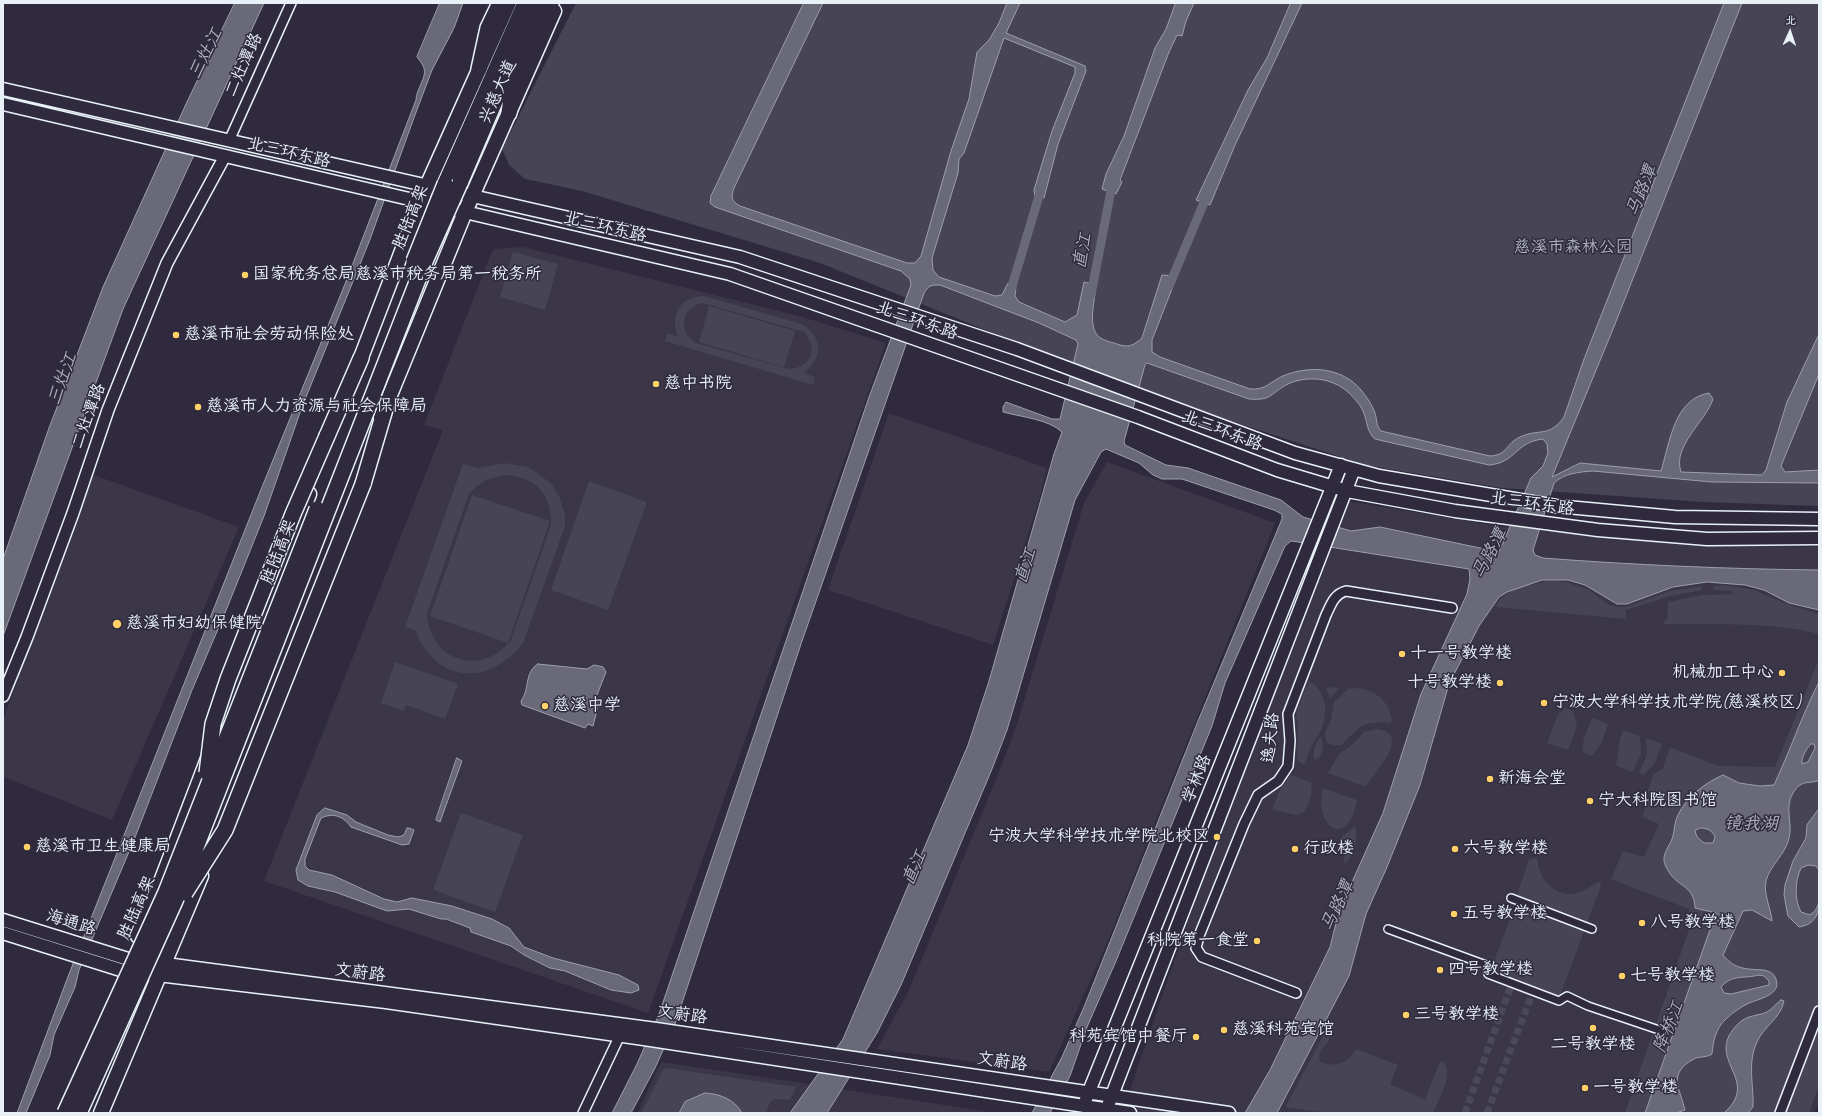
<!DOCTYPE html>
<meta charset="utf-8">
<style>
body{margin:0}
#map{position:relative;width:1822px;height:1116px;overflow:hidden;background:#2f2a3d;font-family:Caveat,"LXGW WenKai TC",sans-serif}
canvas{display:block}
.frame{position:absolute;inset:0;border:4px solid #e8f1f8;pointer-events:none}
.north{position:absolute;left:1770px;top:12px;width:40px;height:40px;-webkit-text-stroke:3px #2f2a3d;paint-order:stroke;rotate:3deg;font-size:11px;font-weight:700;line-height:16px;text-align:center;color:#e8f1f8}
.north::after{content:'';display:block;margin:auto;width:14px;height:18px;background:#e8f1f8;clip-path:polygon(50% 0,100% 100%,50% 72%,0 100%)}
</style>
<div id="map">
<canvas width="1822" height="1116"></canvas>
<div class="frame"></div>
<div class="north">北</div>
</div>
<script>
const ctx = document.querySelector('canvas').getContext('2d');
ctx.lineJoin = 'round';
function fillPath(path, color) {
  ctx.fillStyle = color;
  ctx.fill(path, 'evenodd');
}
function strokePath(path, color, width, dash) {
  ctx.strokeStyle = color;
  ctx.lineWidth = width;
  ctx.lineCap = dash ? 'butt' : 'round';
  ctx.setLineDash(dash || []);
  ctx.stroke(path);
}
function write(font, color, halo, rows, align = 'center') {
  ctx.font = font + ' Caveat,"LXGW WenKai TC",sans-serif';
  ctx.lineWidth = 3;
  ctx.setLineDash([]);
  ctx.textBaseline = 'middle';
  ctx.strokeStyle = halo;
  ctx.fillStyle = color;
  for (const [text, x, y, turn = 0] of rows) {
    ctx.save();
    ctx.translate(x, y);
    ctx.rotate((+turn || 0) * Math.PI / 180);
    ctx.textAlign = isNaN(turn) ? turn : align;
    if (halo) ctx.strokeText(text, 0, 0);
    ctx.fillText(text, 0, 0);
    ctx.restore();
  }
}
fillPath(new Path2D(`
 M523,247l283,71 80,25 -238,670 -384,-132 179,-451 -19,-5 69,-176z
 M889,413l158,55 -6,26 -48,151 -165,-55z
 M1107,462l168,61 -173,432 -53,117 -172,-23 32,-59 92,-223 15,-40 68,-224z
 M91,474l148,53 -127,293 -109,-43v-56z
 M1348,501l155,26 201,18 115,2v554l-5,12h-692l87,-253z
 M661,1062l128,19 207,32h-359z`), '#3b3749');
fillPath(new Path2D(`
 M576,3h1243v503l-116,-4 -201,-14 -137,-23 -131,-43 -219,-80 -195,-79 -238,-72 -57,-12 -16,-14 -7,-16z
 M513,252l45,12 -13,46 -45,-13z
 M704,296l98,28c21,13 21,34 2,49l11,4 -2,8 -148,-44 2,-7 11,2c-9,-21 3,-40 26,-40zM703,303l101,29c14,16 8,36 -15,37l-93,-26c-19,-11 -15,-36 7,-40z
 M709,306l86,25 -11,36 -85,-25z
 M504,463l24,4 23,16 8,13 6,19v11l-42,117c-34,44 -87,41 -108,-13l-10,-3 58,-163 16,4zM506,475c30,2 46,20 45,50l-40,115c-29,38 -82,21 -84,-27l42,-119c11,-12 20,-17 37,-19z
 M589,481l58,21 -39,108 -57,-20z
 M472,495l78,26 -42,122 -78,-27z
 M1550,581l16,1 23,8 20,15 8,2h10l42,-16 33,-5v4l-31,6 -45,14v9l-130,-12c5,-19 37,-23 54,-26z
 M1724,585l30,5 32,14 33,10v20c-50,-13 -104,-9 -155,-10v-3l3,-1 1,-18 34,-7 30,-1v-3l-20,-1 2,-4z
 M1819,659v426l-10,28h-184l66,-189 -2,-15 -78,-30 12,-28 21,6 15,-33 -17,-7 9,-22 -4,-2 6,-18 10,-7 7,-21 48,19 57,1z
 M395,662l63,22 -13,35 -39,-14 -2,6 -23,-8z
 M1309,681c19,10 20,36 10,53 -7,11 -11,16 -13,29l-3,1 -5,-3 -1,-5 1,-27 -2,-17z
 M1337,687l1,3 -7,7h-2l-3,-9z
 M1356,688c20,2 32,12 36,32l-2,3c-30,-2 -28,3 -49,22h-8l-6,-2 -2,-10 6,-13 3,-18 14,-13z
 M1565,708l8,3 4,15 -9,24 -21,-7 11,-29z
 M1592,718l16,6 -6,18 -10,14 -10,-4 2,-14z
 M1377,729c36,5 -3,43 -11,58l-38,-14 11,-19 12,-8 13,-14z
 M1623,730l17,6 1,18 -9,18 -16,-6 4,-28z
 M1321,737c3,8 3,18 -5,23l-3,-3c1,-8 2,-15 8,-20z
 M1646,738l16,6 -7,19 -11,12 -5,-2 8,-18z
 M1291,775l20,7c2,11 -1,21 -7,30l-7,3 -24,-5v-3l7,-17z
 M1323,788l34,12c-9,51 -44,27 -34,-12z
 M461,813l62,22 -28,77 -62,-22z
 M1355,826c4,12 -1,30 -10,38l-2,-15 -4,-10z
 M1537,858c1,19 16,38 36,36 9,-1 18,-8 26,-13l2,5 -15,39 -70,-27 13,-39z
 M1516,903l69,26 -26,69 -69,-26z
 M1330,1023l5,2c-2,5 -4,12 -8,18 -5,7 -10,9 -7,19 15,6 28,1 36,-13l42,16 -8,19 35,16 15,-39 5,2c7,16 -6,35 -12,50h-105l-39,-5 -3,-2z
 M667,1068l129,19 -6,13c-16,-1 -19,-4 -24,13h-125l22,-43z`), '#464455');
const water = new Path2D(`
 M235,3h29l-141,306 -120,327v-77l46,-131 54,-141 83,-183z
 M440,3h23l-9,25 -22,42 -17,45 -46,127 -67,165 -38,109 -37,92 -35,82 -58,150 -55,130 -4,17 -21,48 -4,20 -24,58h-9l52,-139 193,-487 83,-203 71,-184c0,-11 11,-22 8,-32 -1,-4 -5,-8 -7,-11z
 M804,3h19l-89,185c-3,9 -3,13 6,18l167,57h8l6,-7 30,-105 18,-52 8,-47 12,-12 10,-17 8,-20h13l-14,30 79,33 1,5 -28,73 -14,54 -9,-2 -1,-6 18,-59 23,-58v-6l-71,-29 -40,115 -5,6 -1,14 -26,85 1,12 6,7 56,19 7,-1 6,-12 8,3 -1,10 4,6 46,20 12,-7 7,-33 12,3c-1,15 -8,37 1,50 4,5 14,7 20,9 11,4 16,2 25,-6l20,-63 15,1 -25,64v12l8,5 90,32c17,1 19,-7 33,-13 26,-11 59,-9 78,14 6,7 11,15 14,23 2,6 1,13 6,18l109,25c18,-1 16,-13 30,-19 20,-9 29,1 44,-20l20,-58 140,-356h18l-129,326 -61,148 28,-14 81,8c9,-29 13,-72 48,-78l4,6c-7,22 -41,47 -32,73l81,3 4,-5 21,-68 32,-68v40l-38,92 4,6 34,-2v13l-107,-1 -119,-11c-13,1 -29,2 -39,12l-21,67 2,5 8,3c92,7 184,11 276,12v40l-30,-7 -25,-13 -19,-5 -38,-3 -34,5 -46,17h-10l-32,-19 -17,-5h-26l-35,12 -8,5 -20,29 -30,58 -29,101 -33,82 -21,47 -17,62 -72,137h-32l25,-43 60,-123 9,-36 44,-98 38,-119 46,-100 3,-15 -1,-10 -171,-27 -7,-1 -6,5 -60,137 -13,43 -96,235 -29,66 -17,49 -20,37h-18l30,-56 22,-50 114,-286 84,-202v-5l-8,-4 -92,-31h-20l-9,-4 -14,-12 -33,-14 -5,3 -26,48 -68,230 -15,39 -91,216 -24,48 -50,80h-37l53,-74 125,-294 21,-64 65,-227 8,-22c-14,-13 -41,-15 -59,-20v-5l3,-5 46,17h8l18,-75 -2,-4 -37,-17 -99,-38c-9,0 -11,0 -16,8l-122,348 -127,383 -20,44 -24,45h-19l25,-49 22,-50 210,-617 42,-112 -1,-6 -9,-8 -186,-64 -5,-4 1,-7zM1147,363l102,36c24,2 21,-6 39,-15 20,-9 44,-6 60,8 6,6 12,12 15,19 5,11 3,20 12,28l114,26c27,-2 26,-23 54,-26l4,5 1,9 -5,13 -12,12 -32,74 -119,-25 -29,4 -48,-14 -22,-17 -93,-32 -22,-3 -41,-20 -1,-4 21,-76z
 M1176,3h18l-8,18 -4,15 -5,-1 -8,17 -49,128 2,2 -6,12 -14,-5 4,-15 18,-38 31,-88 11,-19z
 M1291,3h11l-67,142 -25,60 -14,-5 52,-110 19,-32z
 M538,664l49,5 7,-4 9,2 3,5 -11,28 4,2 -6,24 -5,-2 -3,4 -63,-23 -1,-4c9,-12 3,-29 17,-37z
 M1819,682v98c-9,5 -17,-2 -26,13 -9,14 0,30 -4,45 -3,16 -19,27 -23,43 -3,13 5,27 6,40l-20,-11 -9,1 -20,44c18,24 44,7 52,22 9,17 -16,22 -26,26 -8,4 -16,9 -23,16 -10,9 -13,22 -14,35 -6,4 -13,2 -18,5 -27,14 -14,30 -9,51l-9,3h-31l71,-200 -21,-5c-1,-23 -16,-20 -26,-36 -10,-15 -3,-19 3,-33 3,-8 2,-16 6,-24 8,-18 27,-32 45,-40l16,8 21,3 14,-1c16,-34 28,-70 45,-103zM1811,744h3l1,4 -7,14 -6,2c-1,-5 4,-16 9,-20zM1700,828c7,0 12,2 15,9l-2,6h-9l-7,-6 -2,-6zM1759,975l5,1 5,5v4l-38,9 -7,-1 -3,-6c11,-13 23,-8 38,-12z
 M457,758l5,3 -22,61 -4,-2z
 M325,808l22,7 9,7 32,13 10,2 6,-2 3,-7h2l5,2 -5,14 -7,1 -51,-18c-7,-10 -17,-15 -30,-9l-16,41v7l4,4 23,5 52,24 13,3 15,-4 40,8 40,13 17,9 15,19 29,11 66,17 19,10 1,5 -8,3 -20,-3 -46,-19 -15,-3 -26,-13 -13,-9 -40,-14 -1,-4 -24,-9h-5l-32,-10 -22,2 -52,-19 -27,-6 -10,-6 -2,-10 21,-55z
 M1819,809v61l-3,-4 -8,-1 -7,3c-6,13 -7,31 0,44l9,3 5,-4 4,-8c0,14 -7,22 -20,24l-11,-11 -4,-21 1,-10 8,-24 13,-23 1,-13z
 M1781,1000l3,1c-3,17 -21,26 -27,41 -10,21 -3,44 -4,65l-5,6h-24c39,-34 -23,-54 15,-90 8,-8 19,-7 28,-11 6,-3 9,-9 14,-12z
 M705,1093c15,1 29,6 37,20h-63l6,-11z`);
fillPath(water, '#696978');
strokePath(water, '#9c9fab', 1);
strokePath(new Path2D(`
 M1169,286l39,-93
 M1091,295l22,-115
 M1009,296l33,-110`), '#696978', 9);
strokePath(new Path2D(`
 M1465,1113l47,-130
 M1487,1113l46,-122`), '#4b4859', 7, [7, 3.5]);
const pedestrian = new Path2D(`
 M1511,898l81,31
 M1388,929l98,36 2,9 71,27 8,-5 21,10 74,25`);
const minor = new Path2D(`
 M229,141l62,-138
 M1296,993l-94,-36 -6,-9 3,-12 45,-112 14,-29 20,-14 10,-15 2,-25 -2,-27 38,-99c5,-10 8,-21 20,-24l106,17
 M583,1113l37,-78
 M1780,1113l39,-102`);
const tertiary = new Path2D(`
 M3,696l24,-59 46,-124 35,-103 59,-147 58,-107`);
const secondary = new Path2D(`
 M3,89l737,168 277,92 278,104 84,23 177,30 119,11 144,2
 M3,104l727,170 408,143 139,53 70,21 108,20 143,19 109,9 112,-1
 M3,920l125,39 528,70 573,84
 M3,933l121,38 262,31 258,37 486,74
 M1086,1099l255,-634
 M1109,1103l245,-634`);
const primary = new Path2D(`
 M357,368l70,-182 82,-183
 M381,417l84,-205 89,-201
 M138,936l19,-44 152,-398
 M101,1113l100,-237`);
const trunk = new Path2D(`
 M479,69l9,-41 12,-25
 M509,113l5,-37 37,-73
 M460,183l77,-180
 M445,184l80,-181
 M327,436l34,-78
 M363,484l23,-78`);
strokePath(pedestrian, '#e8f1f8', 10);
strokePath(minor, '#e8f1f8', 12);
strokePath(tertiary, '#e8f1f8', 14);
strokePath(secondary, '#e8f1f8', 15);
strokePath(primary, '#e8f1f8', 17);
strokePath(trunk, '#e8f1f8', 18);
strokePath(pedestrian, '#2f2a3d', 7);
strokePath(minor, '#2f2a3d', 9);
strokePath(tertiary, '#2f2a3d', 11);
strokePath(secondary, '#2f2a3d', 12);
strokePath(primary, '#2f2a3d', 14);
strokePath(trunk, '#2f2a3d', 15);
const trunkBridge = new Path2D(`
 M414,261l31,-77
 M207,773l6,-49 15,-45 65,-165 34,-78
 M185,893l40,-63 138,-346
 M65,1113l101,-221 151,-383
 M79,1113l96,-212 251,-642 34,-76`);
strokePath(trunkBridge, '#e8f1f8', 18, []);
strokePath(trunkBridge, '#2f2a3d', 15);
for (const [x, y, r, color] of [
 [245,275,4,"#ffd166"],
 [176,335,4,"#ffd166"],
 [656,384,4,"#ffd166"],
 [198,407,4,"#ffd166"],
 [117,624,5,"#ffd166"],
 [1402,654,4,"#ffd166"],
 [1782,673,4,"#ffd166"],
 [1500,683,4,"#ffd166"],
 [1544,703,4,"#ffd166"],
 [545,706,4,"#ffd166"],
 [1490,779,4,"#ffd166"],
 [1590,801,4,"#ffd166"],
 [1217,837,4,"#ffd166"],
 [27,847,4,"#ffd166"],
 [1295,849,4,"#ffd166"],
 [1455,849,4,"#ffd166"],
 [1454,914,4,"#ffd166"],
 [1642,923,4,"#ffd166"],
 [1257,941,4,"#ffd166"],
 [1440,970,4,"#ffd166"],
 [1622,976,4,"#ffd166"],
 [1406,1015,4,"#ffd166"],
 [1593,1028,4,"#ffd166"],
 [1224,1030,4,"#ffd166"],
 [1196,1037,4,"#ffd166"],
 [1585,1088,4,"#ffd166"]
]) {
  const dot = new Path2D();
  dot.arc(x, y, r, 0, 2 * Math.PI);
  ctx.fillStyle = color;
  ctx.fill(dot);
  strokePath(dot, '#2f2a3d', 1.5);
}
write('17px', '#e8f1f8', '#2f2a3d', [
 ["二灶潭路",244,65,-66],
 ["兴慈大道",498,92,-66],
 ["北三环东路",289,153,13],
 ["胜陆高架",411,217,-68],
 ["北三环东路",605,227,13],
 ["北三环东路",917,321,19],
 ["二灶潭路",89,416,-70],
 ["北三环东路",1222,431,21],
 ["北三环东路",1532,504,8],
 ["胜陆高架",279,552,-69],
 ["逸夫路",1271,738,-84],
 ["学林路",1197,779,-68],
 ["胜陆高架",137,908,-66],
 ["海通路",71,923,17],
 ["文蔚路",360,973,7],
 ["文蔚路",682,1015,8],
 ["文蔚路",1002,1062,8]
]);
write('17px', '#afb4bf', '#2f2a3d', [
 ["慈溪市森林公园",1573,248]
]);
write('17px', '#e8f1f8', '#2f2a3d', [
 ["国家税务总局慈溪市税务局第一税务所",253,275],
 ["慈溪市社会劳动保险处",184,335],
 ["慈中书院",664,384],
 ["慈溪市人力资源与社会保障局",206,407],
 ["慈溪市妇幼保健院",126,624],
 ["十一号教学楼",1410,654],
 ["机械加工中心",1774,673,"right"],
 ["十号教学楼",1492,683,"right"],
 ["宁波大学科学技术学院(慈溪校区)",1552,703],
 ["慈溪中学",553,706],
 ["新海会堂",1498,779],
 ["宁大科院图书馆",1598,801],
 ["宁波大学科学技术学院北校区",1209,837,"right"],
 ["慈溪市卫生健康局",35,847],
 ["行政楼",1303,849],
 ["六号教学楼",1463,849],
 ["五号教学楼",1462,914],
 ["八号教学楼",1650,923],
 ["科院第一食堂",1249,941,"right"],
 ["四号教学楼",1448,970],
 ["七号教学楼",1630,976],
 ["三号教学楼",1414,1015],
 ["慈溪科苑宾馆",1232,1030],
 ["科苑宾馆中餐厅",1188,1037,"right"],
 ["二号教学楼",1593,1045,"center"],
 ["一号教学楼",1593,1088]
], 'left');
write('italic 18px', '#afb4be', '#2f2a3d', [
 ["三灶江",206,54,-63],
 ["马路潭",1642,191,-68],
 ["直江",1083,251,-79],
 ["三灶江",63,379,-70],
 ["马路潭",1490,554,-62],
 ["直江",1026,566,-72],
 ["镜我湖",1751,824],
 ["直江",915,868,-66],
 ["马路潭",1338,906,-65],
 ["降桥江",1669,1027,-68]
]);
</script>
